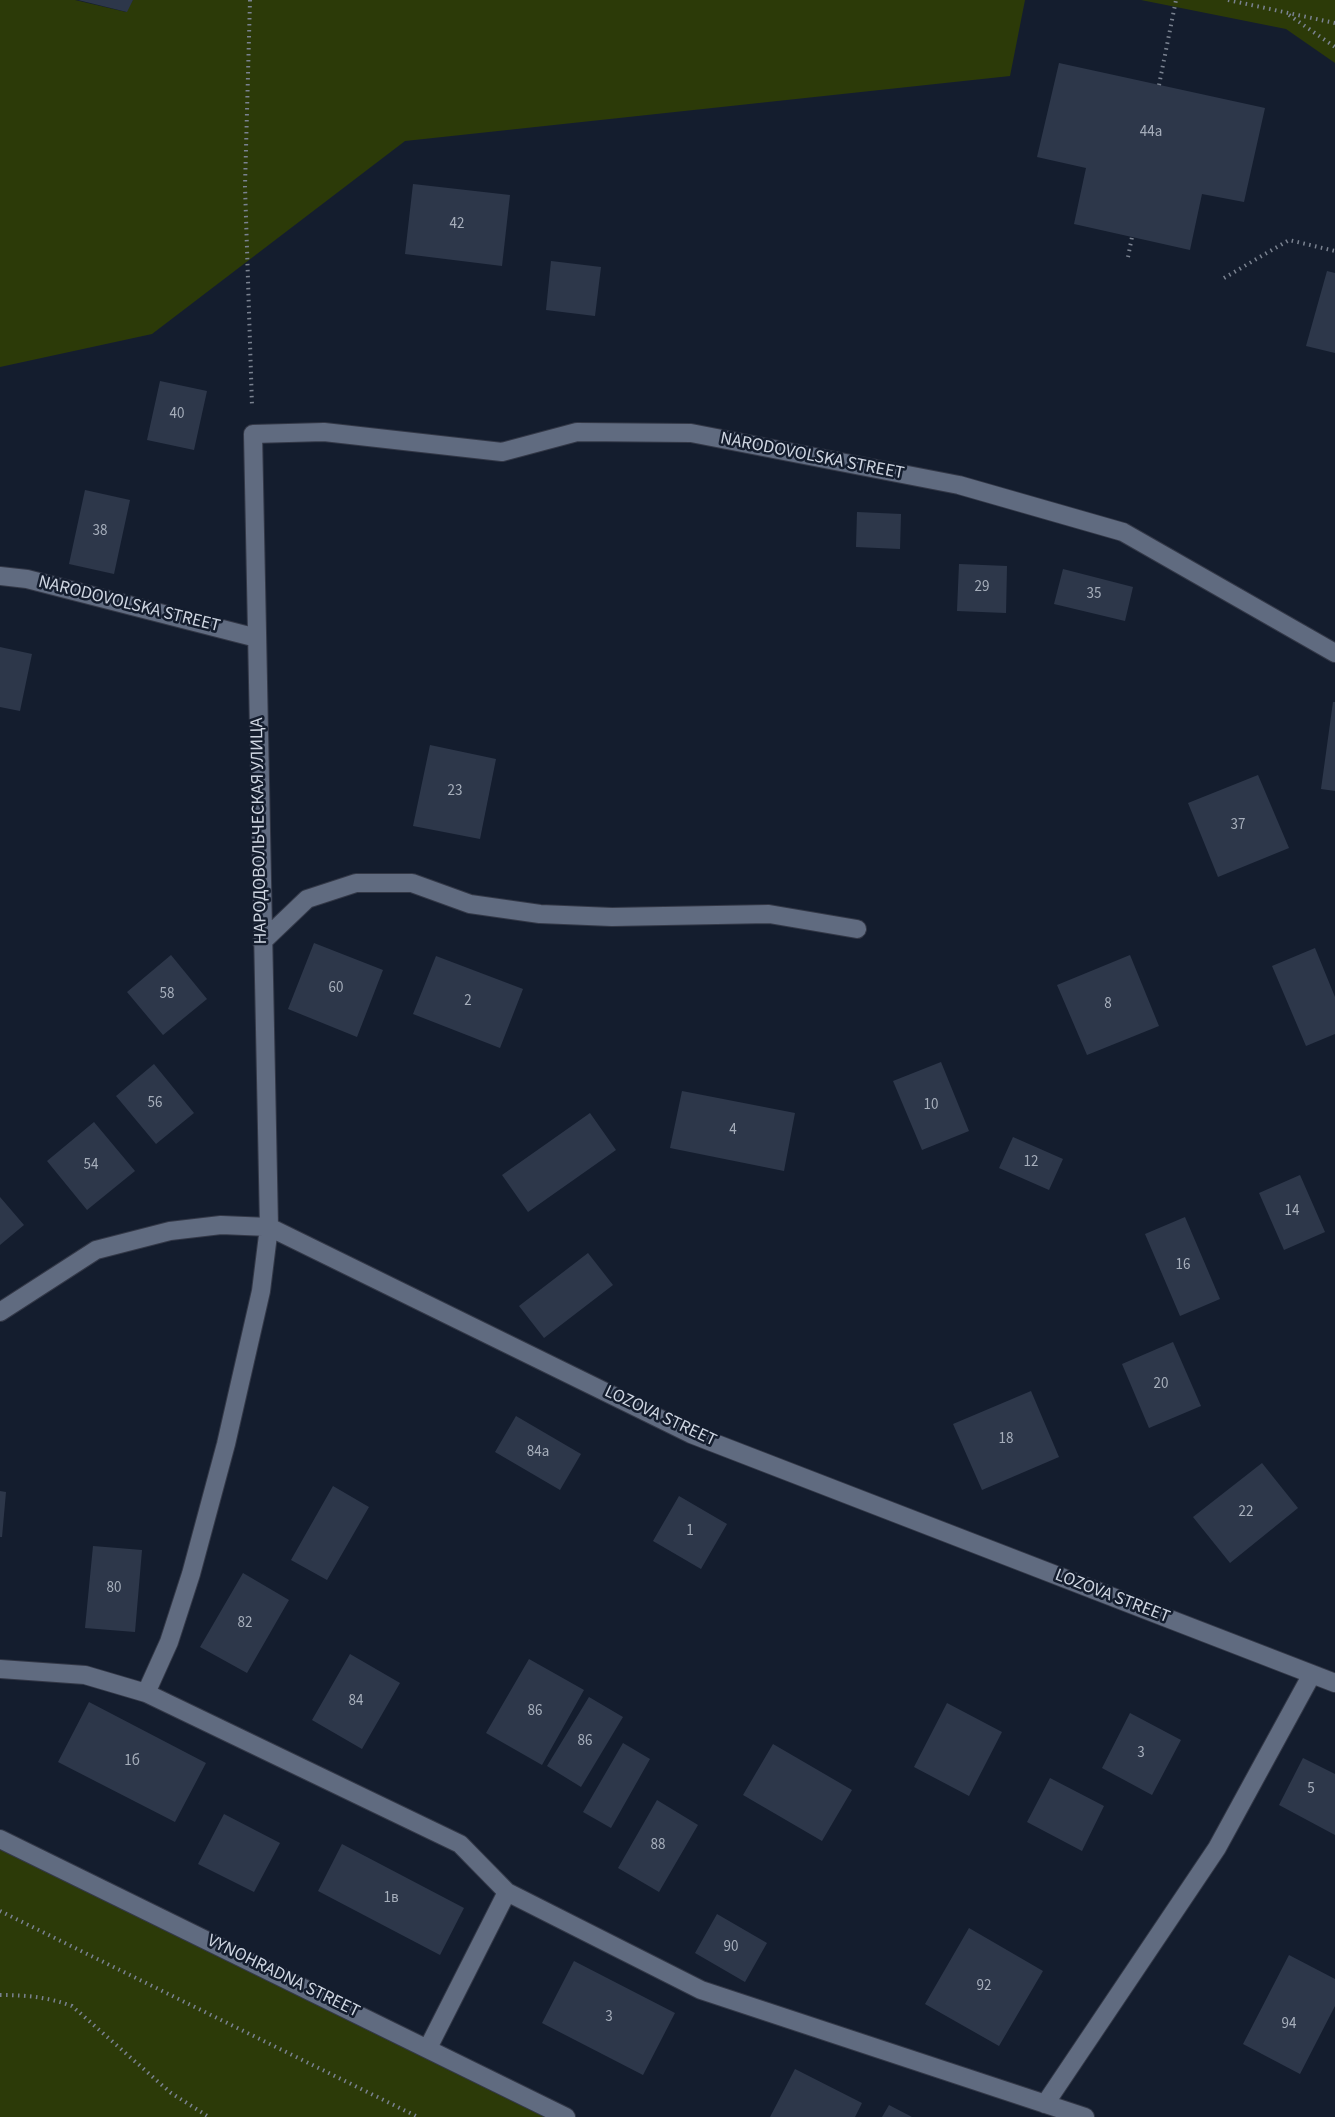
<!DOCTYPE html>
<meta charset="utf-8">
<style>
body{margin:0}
canvas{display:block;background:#141d2e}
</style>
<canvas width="1335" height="2117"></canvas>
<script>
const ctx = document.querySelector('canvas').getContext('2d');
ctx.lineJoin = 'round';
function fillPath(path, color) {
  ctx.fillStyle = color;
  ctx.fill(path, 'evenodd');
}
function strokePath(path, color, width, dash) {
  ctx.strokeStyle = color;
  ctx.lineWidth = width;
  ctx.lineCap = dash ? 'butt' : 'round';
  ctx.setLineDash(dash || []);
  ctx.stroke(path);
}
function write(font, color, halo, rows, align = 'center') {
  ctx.font = font + ' "Source Sans 3",sans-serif';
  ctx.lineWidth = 5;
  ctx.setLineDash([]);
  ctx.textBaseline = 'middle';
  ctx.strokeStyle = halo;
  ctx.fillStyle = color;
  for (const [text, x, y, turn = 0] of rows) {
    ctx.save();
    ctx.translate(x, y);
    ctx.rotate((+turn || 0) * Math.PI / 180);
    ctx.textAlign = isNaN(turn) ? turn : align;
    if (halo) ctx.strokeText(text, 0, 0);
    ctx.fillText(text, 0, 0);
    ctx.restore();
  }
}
fillPath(new Path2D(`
 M0,0h75l51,12 7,-12h892l-15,76 -605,65 -253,193 -152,33z
 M1141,0h194v63l-49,-34z
 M0,1839l566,278h-566z`), '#2c3a08');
fillPath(new Path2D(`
 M78,0h55l-6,12z
 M1059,63l206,45 -21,94 -42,-8 -12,56 -116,-26 12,-56 -49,-11z
 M413,184l97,11 -8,71 -97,-12z
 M551,261l50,6 -6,49 -49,-6z
 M1327,271l8,2v80l-29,-7z
 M160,381l47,10 -13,59 -47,-10z
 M85,490l45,10 -16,74 -45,-10z
 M857,512l44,2 -1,35 -44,-2z
 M959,564l48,2 -1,47 -49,-2z
 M1063,569l70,18 -8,34 -71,-17z
 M0,647l32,7 -12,57 -20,-4z
 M1333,702h2v89l-14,-2z
 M430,745l66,14 -16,80 -67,-13z
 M1258,775l31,73 -71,29 -30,-74z
 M314,943l69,27 -26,67 -69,-28z
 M1315,948l20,49v37l-29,12 -34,-80z
 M171,955l36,44 -44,36 -36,-43z
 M1130,955l29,71 -72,29 -30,-70z
 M436,956l87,33 -23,59 -87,-34z
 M941,1062l28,69 -47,19 -29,-69z
 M154,1064l40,49 -38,31 -40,-48z
 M682,1091l113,22 -11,58 -114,-23z
 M590,1113l26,37 -88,62 -26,-37z
 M94,1122l41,49 -48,39 -40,-49z
 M1013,1137l50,22 -14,31 -50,-22z
 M1300,1175l25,57 -41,18 -25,-57z
 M0,1197l24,28 -24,20z
 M1185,1217l35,82 -40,17 -35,-82z
 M588,1253l25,32 -69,53 -25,-32z
 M1173,1342l28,64 -52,22 -27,-64z
 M1031,1391l28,66 -77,33 -29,-66z
 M516,1416l65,38 -21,36 -65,-38z
 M1262,1463l36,45 -68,55 -37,-46z
 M333,1486l36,21 -42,73 -36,-20z
 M0,1491l6,1 -4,45h-2z
 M679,1496l48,28 -26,45 -48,-28z
 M93,1546l49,4 -7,82 -50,-4z
 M243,1573l46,27 -42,73 -47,-26z
 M350,1654l50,29 -38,66 -50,-29z
 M529,1659l55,31 -42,75 -56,-32z
 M589,1697l34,20 -42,70 -34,-21z
 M89,1702l117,61 -31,59 -117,-60z
 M947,1703l55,29 -33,64 -55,-29z
 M1130,1713l51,27 -29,55 -50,-27z
 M623,1743l27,16 -39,69 -28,-16z
 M773,1744l79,46 -30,51 -79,-46z
 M1303,1758l32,16v61l-56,-30z
 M1050,1778l54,28 -22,45 -55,-29z
 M657,1800l41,25 -39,67 -41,-24z
 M224,1814l56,29 -26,49 -56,-28z
 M342,1844l122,64 -24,47 -122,-64z
 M717,1914l50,29 -22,39 -50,-29z
 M969,1928l74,43 -44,75 -74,-42z
 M1289,1955l46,24v27l-35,68 -57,-30z
 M574,1961l101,52 -32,62 -101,-52z
 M795,2069l67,34 -7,14h-85z
 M889,2105l23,12h-30z`), '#2d374a');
const minor = new Path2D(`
 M0,576l27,3 230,59
 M262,942l45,-43 49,-16h56l58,21 70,10 72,3 157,-3 88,15
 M0,1312l96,-62 74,-19 51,-6 48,2 422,207 644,249
 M0,1669l85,6 61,18 314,151 47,48 194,98 384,127
 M146,1693l23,-51 22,-68 35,-130 35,-153 8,-64 -16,-793 71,-2 178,20 75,-20 114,1 268,52 164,47 212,121
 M0,1839l566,278
 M428,2048l79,-156
 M1045,2104l172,-256 95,-174`);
strokePath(minor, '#333847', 20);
strokePath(new Path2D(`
 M250,0l-5,186 7,220
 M1228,0l107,23
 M1289,15l46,32
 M1159,85l17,-85
 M1128,257l4,-20
 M1224,278l65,-38 46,11
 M0,1911l418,206
 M0,1995c25,0 48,2 72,11l99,87 38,24`), '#7a8290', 4, [1.5, 4.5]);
strokePath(minor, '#606b80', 18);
write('15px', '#a6aebb', null, [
 ["44а",1151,133],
 ["42",457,225],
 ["40",177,415],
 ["38",100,532],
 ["29",982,588],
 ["35",1094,595],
 ["23",455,792],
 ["37",1238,826],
 ["60",336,989],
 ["58",167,995],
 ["2",468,1002],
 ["8",1108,1005],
 ["56",155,1104],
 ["10",931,1106],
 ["4",733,1131],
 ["12",1031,1163],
 ["54",91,1166],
 ["14",1292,1212],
 ["16",1183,1266],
 ["20",1161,1385],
 ["18",1006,1440],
 ["84а",538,1453],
 ["22",1246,1513],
 ["1",690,1532],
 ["80",114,1589],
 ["82",245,1624],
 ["84",356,1702],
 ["86",535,1712],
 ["86",585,1742],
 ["3",1141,1754],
 ["1б",132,1762],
 ["5",1311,1790],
 ["88",658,1846],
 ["1в",391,1899],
 ["90",731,1948],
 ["92",984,1987],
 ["3",609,2018],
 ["94",1289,2025]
]);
write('18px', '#ced5e1', '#141d2e', [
 ["NARODOVOLSKA STREET",812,457,11],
 ["NARODOVOLSKA STREET",129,605,14],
 ["НАРОДОВОЛЬЧЕСКАЯ УЛИЦА",260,831,-91],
 ["LOZOVA STREET",660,1417,25],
 ["LOZOVA STREET",1112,1597,21],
 ["VYNOHRADNA STREET",283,1977,26]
]);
</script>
